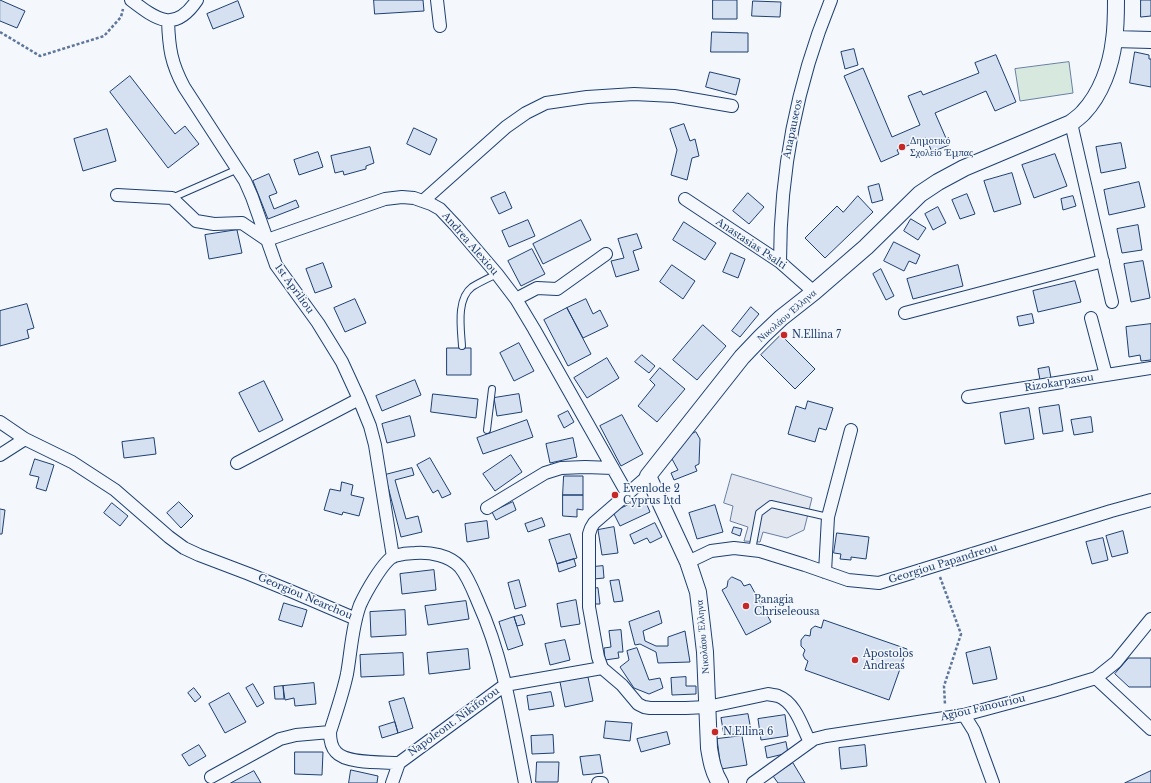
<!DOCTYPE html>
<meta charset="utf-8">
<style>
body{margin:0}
canvas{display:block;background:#f4f7fb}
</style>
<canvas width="1151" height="783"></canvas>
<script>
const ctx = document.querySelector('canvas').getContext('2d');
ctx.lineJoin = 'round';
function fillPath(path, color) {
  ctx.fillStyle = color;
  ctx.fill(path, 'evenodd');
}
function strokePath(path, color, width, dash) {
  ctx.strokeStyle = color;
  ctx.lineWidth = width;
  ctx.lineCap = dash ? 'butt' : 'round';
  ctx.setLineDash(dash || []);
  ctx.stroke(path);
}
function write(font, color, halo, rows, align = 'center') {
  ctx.font = font + ' "Libre Baskerville",serif';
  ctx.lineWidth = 3;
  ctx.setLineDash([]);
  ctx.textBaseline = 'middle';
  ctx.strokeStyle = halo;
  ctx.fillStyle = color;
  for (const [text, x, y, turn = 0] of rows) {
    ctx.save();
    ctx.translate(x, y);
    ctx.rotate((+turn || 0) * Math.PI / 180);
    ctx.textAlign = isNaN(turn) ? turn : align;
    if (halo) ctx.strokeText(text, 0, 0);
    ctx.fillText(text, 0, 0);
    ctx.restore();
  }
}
const green = new Path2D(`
 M1069,62l4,31 -53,8 -5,-32z`);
fillPath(green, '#d7e8df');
strokePath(green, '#687fa3', 1);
const parking = new Path2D(`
 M732,474l80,24 -8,32 -17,8 -24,-6 -3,10 -16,-1 4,-14 -18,-6 3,-15 -9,-3z`);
fillPath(parking, '#e3e8f0');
strokePath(parking, '#687fa3', 1);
const building = new Path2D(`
 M0,0l25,11 -8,17 -17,-7z
 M374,0h49l1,11 -49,3z
 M713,0h24v19h-24z
 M1141,0h10v16l-10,1z
 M238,1l6,16 -31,12 -6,-15z
 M753,1l28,1 -1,15 -28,-1z
 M712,32l36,1v19h-37z
 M854,49l4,16 -13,4 -4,-17z
 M1135,52l14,3v4h2v28l-21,-4z
 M996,55l20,47 -21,9 -9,-20 -51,22 14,32 -17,7 -6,-14 -29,12 2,4 -18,8 -37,-86 19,-8 29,69 28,-12 -12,-29 13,-5 2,4 56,-22 -4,-10z
 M710,72l30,7 -4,16 -30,-8z
 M130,76l45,58 10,-8 14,18 -31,24 -58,-76z
 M684,124l6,17 5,-2 4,17 -7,2 -5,22 -16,-5 6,-25 -7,-21z
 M414,128l23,11 -7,16 -23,-11z
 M107,129l9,32 -33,10 -9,-32z
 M1121,143l5,25 -25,5 -5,-26z
 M370,147l4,16 -8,3v3l-22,6 -1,-4 -8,2 -4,-17z
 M318,152l5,15 -24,8 -5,-15z
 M1055,154l12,32 -33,12 -12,-33z
 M1012,173l9,31 -27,8 -10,-31z
 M269,174l8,19 -8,3 5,13 22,-9 3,7 -31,12 -15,-38z
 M1139,182l6,25 -36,8 -5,-25z
 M879,184l4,16 -11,3 -4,-16z
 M505,192l7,16 -13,6 -8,-16z
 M748,193l16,14 -15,17 -16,-13z
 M967,194l8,20 -15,5 -8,-19z
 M858,196l15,16 -48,46 -20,-20 32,-32 6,6z
 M1073,196l3,10 -13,4 -2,-11z
 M938,207l8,16 -13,7 -8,-16z
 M911,219l15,9 -8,12 -14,-9z
 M528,220l7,16 -26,11 -7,-16z
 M581,220l10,20 -48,24 -10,-20z
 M684,222l32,21 -11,17 -32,-20z
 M1138,225l4,25 -20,3 -5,-24z
 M237,230l5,23 -33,6 -4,-24z
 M637,234l5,14 -9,3 6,19 -23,7 -5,-16 13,-3 -6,-19z
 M894,242l26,13 -4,9 -7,-3 -5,10 -20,-10z
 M532,249l13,25 -24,12 -13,-25z
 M731,253l14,6 -7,19 -15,-6z
 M1143,261l7,37 -19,4 -7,-38z
 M323,263l9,24 -17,6 -9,-24z
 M672,265l23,16 -12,18 -23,-17z
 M958,265l5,21 -50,13 -6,-20z
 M881,269l13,27 -8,4 -13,-26z
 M1075,281l6,21 -43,10 -5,-21z
 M355,299l11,24 -21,9 -11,-24z
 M586,299l7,15 7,-4 8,16 -25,12 -16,-30z
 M27,304l7,24 -7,2 2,8 -29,8v-35z
 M751,307l8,7 -19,23 -8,-6z
 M567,308l24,46 -23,12 -24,-46z
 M1032,314l2,9 -15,3 -2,-9z
 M1151,324v36l-10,1 -1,-6 -11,2 -3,-30z
 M703,325l23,21 -29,34 -24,-20z
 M781,335l34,34 -20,20 -34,-34z
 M519,343l15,28 -20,10 -14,-28z
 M447,348h24v27h-24z
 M642,355l13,11 -6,7 -14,-11z
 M607,358l12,20 -32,20 -13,-20z
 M1049,367l2,11 -11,2 -2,-11z
 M660,368l25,21 -28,33 -19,-16 17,-21 -5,-5z
 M415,380l6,15 -39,16 -6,-15z
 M264,381l19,39 -24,12 -20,-39z
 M433,394l45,5 -2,19 -45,-6z
 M519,394l3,18 -25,4 -3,-18z
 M808,401l25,7 -7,22 -7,-2 -4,14 -27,-8 8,-28 9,3z
 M1059,405l4,26 -20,3 -4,-26z
 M1029,408l5,31 -29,5 -5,-31z
 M568,411l6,11 -10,6 -6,-12z
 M622,415l21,39 -22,12 -21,-40z
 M410,416l5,20 -28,7 -5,-19z
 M1091,417l2,15 -19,3 -3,-15z
 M527,420l6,17 -50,17 -6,-16z
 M696,432l4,7 -1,25 -4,2 2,5 -23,9 -3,-7 7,-3 -6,-11 15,-23z
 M154,438l2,16 -32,4 -2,-16z
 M573,438l4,19 -27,6 -4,-19z
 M511,455l11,17 -27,19 -12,-17z
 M430,458l21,36 -9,4 -4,-8 -5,3 -16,-28z
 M35,459l19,6 -8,26 -10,-3 3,-11 -9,-2z
 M412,468l2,7 -19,5 11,39 12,-3 4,16 -21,5 -16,-62z
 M564,476h19v19h-20z
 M342,482l11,3 -2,10 13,3 -5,18 -16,-4 -1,3 -18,-5 6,-21 10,2z
 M563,495h20v15l-6,-1v8l-14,-1z
 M644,498l6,14 -30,14 -7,-14z
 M179,502l14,14 -12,12 -14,-15z
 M513,502l3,8 -20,10 -4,-8z
 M112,503l16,13 -8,10 -16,-13z
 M715,505l8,27 -26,7 -8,-26z
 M0,509l5,1 -3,24h-2z
 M542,518l3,8 -17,6 -3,-8z
 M487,521l2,17 -22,4 -2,-18z
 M655,523l7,14 -12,6 -3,-5 -13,6 -4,-9z
 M614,527l4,26 -16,2 -4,-25z
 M734,527l8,2 -2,7 -8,-3z
 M1123,531l5,22 -16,4 -6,-21z
 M837,533l32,4 -3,22 -15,-2v3l-11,-1 1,-5 -7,-1z
 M570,534l7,24 -20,6 -8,-24z
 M1103,538l5,22 -16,4 -6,-22z
 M574,559l2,7 -17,6 -2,-8z
 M603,566l1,12 -10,1 -1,-12z
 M434,570l2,20 -34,4 -2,-20z
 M732,577l9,4 3,5 6,-2 21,38 -25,13 -24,-45 5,-3 1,-6z
 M519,580l7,26 -11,3 -7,-26z
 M619,580l4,21 -9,1 -4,-21z
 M598,588l2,16h-6l-3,-15z
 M576,600l4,24 -19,3 -4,-23z
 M466,601l3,18 -41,6 -3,-19z
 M284,603l23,7 -5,17 -23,-7z
 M405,610l1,25 -35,2 -1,-25z
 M659,611l3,12 -19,8 2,10 11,5h12v-9l17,-6 5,31 -32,1 -2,-11 -16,-8 -5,1 -6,-23z
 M522,615l3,9 -8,2 -3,-9z
 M514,617l9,28 -15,5 -9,-28z
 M824,620l83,29 -18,51 -84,-30 3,-9 -3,-2 -2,-4 2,-5 -4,-4v-6l4,-5 5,1 1,-7 4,-3 6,2z
 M621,630l2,22h-5l1,6 -14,2 -1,-12 7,-1 -2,-16z
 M565,640l5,20 -20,5 -5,-21z
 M990,647l7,32 -24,5 -7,-31z
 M637,648l12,32 11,-2 3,10 -14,6 -15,-6 -14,-21 9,-7 -2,-9z
 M468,649l2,20 -41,5 -2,-21z
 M403,653l1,22 -43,2 -1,-22z
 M1129,658h22v29h-22l-14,-13z
 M588,677l5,24 -28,6 -5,-25z
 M686,677v9h10v8l-24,1 -1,-17z
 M314,683l2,21 -21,2 -1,-8 -9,2 -2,-14z
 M253,684l11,19 -7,4 -11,-19z
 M283,686l1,13h-9l-1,-12z
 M194,688l7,9 -6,5 -7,-9z
 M551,692l3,14 -25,4 -2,-14z
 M229,693l17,29 -21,11 -16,-29z
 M404,698l9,30 -15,5 -9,-31z
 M748,714l3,16 -27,5 -3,-17z
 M785,715l3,21 -27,4 -3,-21z
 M606,721l26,2 -2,18 -26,-3z
 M395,722l3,11 -16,5 -3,-11z
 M667,732l3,12 -29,8 -4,-13z
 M553,735l1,18 -22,1 -1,-18z
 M742,736l5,29 -26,4 -4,-30z
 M786,742l2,11 -21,5 -2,-11z
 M199,745l7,11 -17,10 -7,-11z
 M865,745l2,21 -26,3 -2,-21z
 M295,752h28l-1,23 -27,-1z
 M600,755l3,18 -20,2 -3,-18z
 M537,762h22l-1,20h-22z
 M793,763l12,20h-27l-5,-7z
 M351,770l27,6 -1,7h-28z
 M254,771l7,12h-30z
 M1151,771v12h-26z`);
fillPath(building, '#d5e0f0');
strokePath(building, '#1d3f73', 1);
const service = new Path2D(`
 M172,198l66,-29
 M462,346c-1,-17 -6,-47 10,-59 8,-5 17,-9 25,-13
 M487,430l5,-41
 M752,550l7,-37 12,-9 57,13`);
const minor = new Path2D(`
 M131,0c26,20 44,33 66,0
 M437,0l3,26
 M168,21c1,27 3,42 16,66l61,94 7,16 24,68 42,58 24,39 17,37 11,27 5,19 18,112
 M1071,123l41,179
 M117,195l55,3 24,23 18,3 28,-1 25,17
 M685,199l95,63 34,30
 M423,201l83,-74 20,-14 20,-10 41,-6 47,-3 40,2 58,10
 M267,240l118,-41 17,-2 12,1 17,6 9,5 16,17 41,48 19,25 18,30 94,166
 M780,262c0,-90 17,-179 51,-262
 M516,299l21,-11 20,1 49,-35
 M905,313l198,-52
 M1091,318l15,57
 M968,397l183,-29
 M0,422l25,17 47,23 43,28 54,47 15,11 15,7 50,19 44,18 63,27
 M0,455l25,-16
 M237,463l122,-64
 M648,476l-54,47 -3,5 -2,6v73l9,50 4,11 20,17 16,19 6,3 6,1h36l21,-1 61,-13c3,1 7,1 10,2 18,7 24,31 32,46
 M487,508l58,-35 16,-5 24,-1 28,1
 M688,562l23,-11 23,-3 26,3 45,14 43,15 31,3 232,-72 40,-11
 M825,572l3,-55 23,-87
 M1096,678l55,51
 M964,715l10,16 19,52
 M399,763c-16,-1 -53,1 -63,-11 -5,-5 -6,-13 -6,-20 6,-19 13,-39 17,-58 4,-22 5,-48 13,-69 5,-11 23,-44 34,-49 7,-2 14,-3 21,-3 15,-1 34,2 45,14 8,10 13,23 18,35 26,57 35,120 47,181
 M211,777l69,-38 16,-4 34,-3
 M392,783l7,-20 106,-78 97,-17
 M598,783h4
 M753,783l61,-44 12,-3 138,-21 89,-24 43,-13 20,-16 35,-43`);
const tertiary = new Path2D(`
 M1114,39l37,1
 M720,783c-7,-11 -9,-23 -11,-35l-4,-96 -7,-60 -10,-30 -40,-86 94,-119 20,-21 19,-18 33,-26 52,-45 54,-53 18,-12 26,-14 107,-45c4,-3 8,-6 12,-10 18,-19 28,-47 31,-73 2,-13 2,-27 2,-40`);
strokePath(service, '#1d3f73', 8);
strokePath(minor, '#1d3f73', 14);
strokePath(tertiary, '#1d3f73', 18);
strokePath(new Path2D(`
 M0,32l40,24 64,-20 17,-19 2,-8
 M940,577l21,57 -17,52 1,19`), '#5e769c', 2.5, [3, 2]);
strokePath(service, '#f4f7fb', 6);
strokePath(minor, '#f4f7fb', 12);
strokePath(tertiary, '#f4f7fb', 16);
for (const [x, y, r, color] of [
 [902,147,4,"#c62828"],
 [784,335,4,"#c62828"],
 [615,495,4,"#c62828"],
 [746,606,4,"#c62828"],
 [855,660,4,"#c62828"],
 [715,732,4,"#c62828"]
]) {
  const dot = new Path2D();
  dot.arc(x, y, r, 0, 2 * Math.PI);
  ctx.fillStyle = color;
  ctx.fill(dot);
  strokePath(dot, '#f4f7fb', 1.5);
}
write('10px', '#1d3f73', '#f4f7fb', [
 ["Anapauseos",793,129,-78],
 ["Andrea Alexiou",470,244,49],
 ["Anastasias Psalti",751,244,34],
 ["1st Apriliou",294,289,54],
 ["Νικολάου Έλληνα",787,316,-41],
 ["Rizokarpasou",1059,383,-9],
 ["Georgiou Papandreou",943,564,-17],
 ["Georgiou Nearchou",305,597,23],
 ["Νικολάου Έλληνα",703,637,-95],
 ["Agiou Fanouriou",983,708,-13],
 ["Napoleont. Nikiforou",454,722,-36]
]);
write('10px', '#1d3f73', '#f4f7fb', [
 ["Δημοτικό",910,141],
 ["Σχολείο Έμπας",910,153],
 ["N.Ellina 7",792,335],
 ["Evenlode 2",623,489],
 ["Cyprus Ltd",623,501],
 ["Panagia",754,600],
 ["Chriseleousa",754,612],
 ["Apostolos",863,654],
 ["Andreas",863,666],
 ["N.Ellina 6",723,732]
], 'left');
</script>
